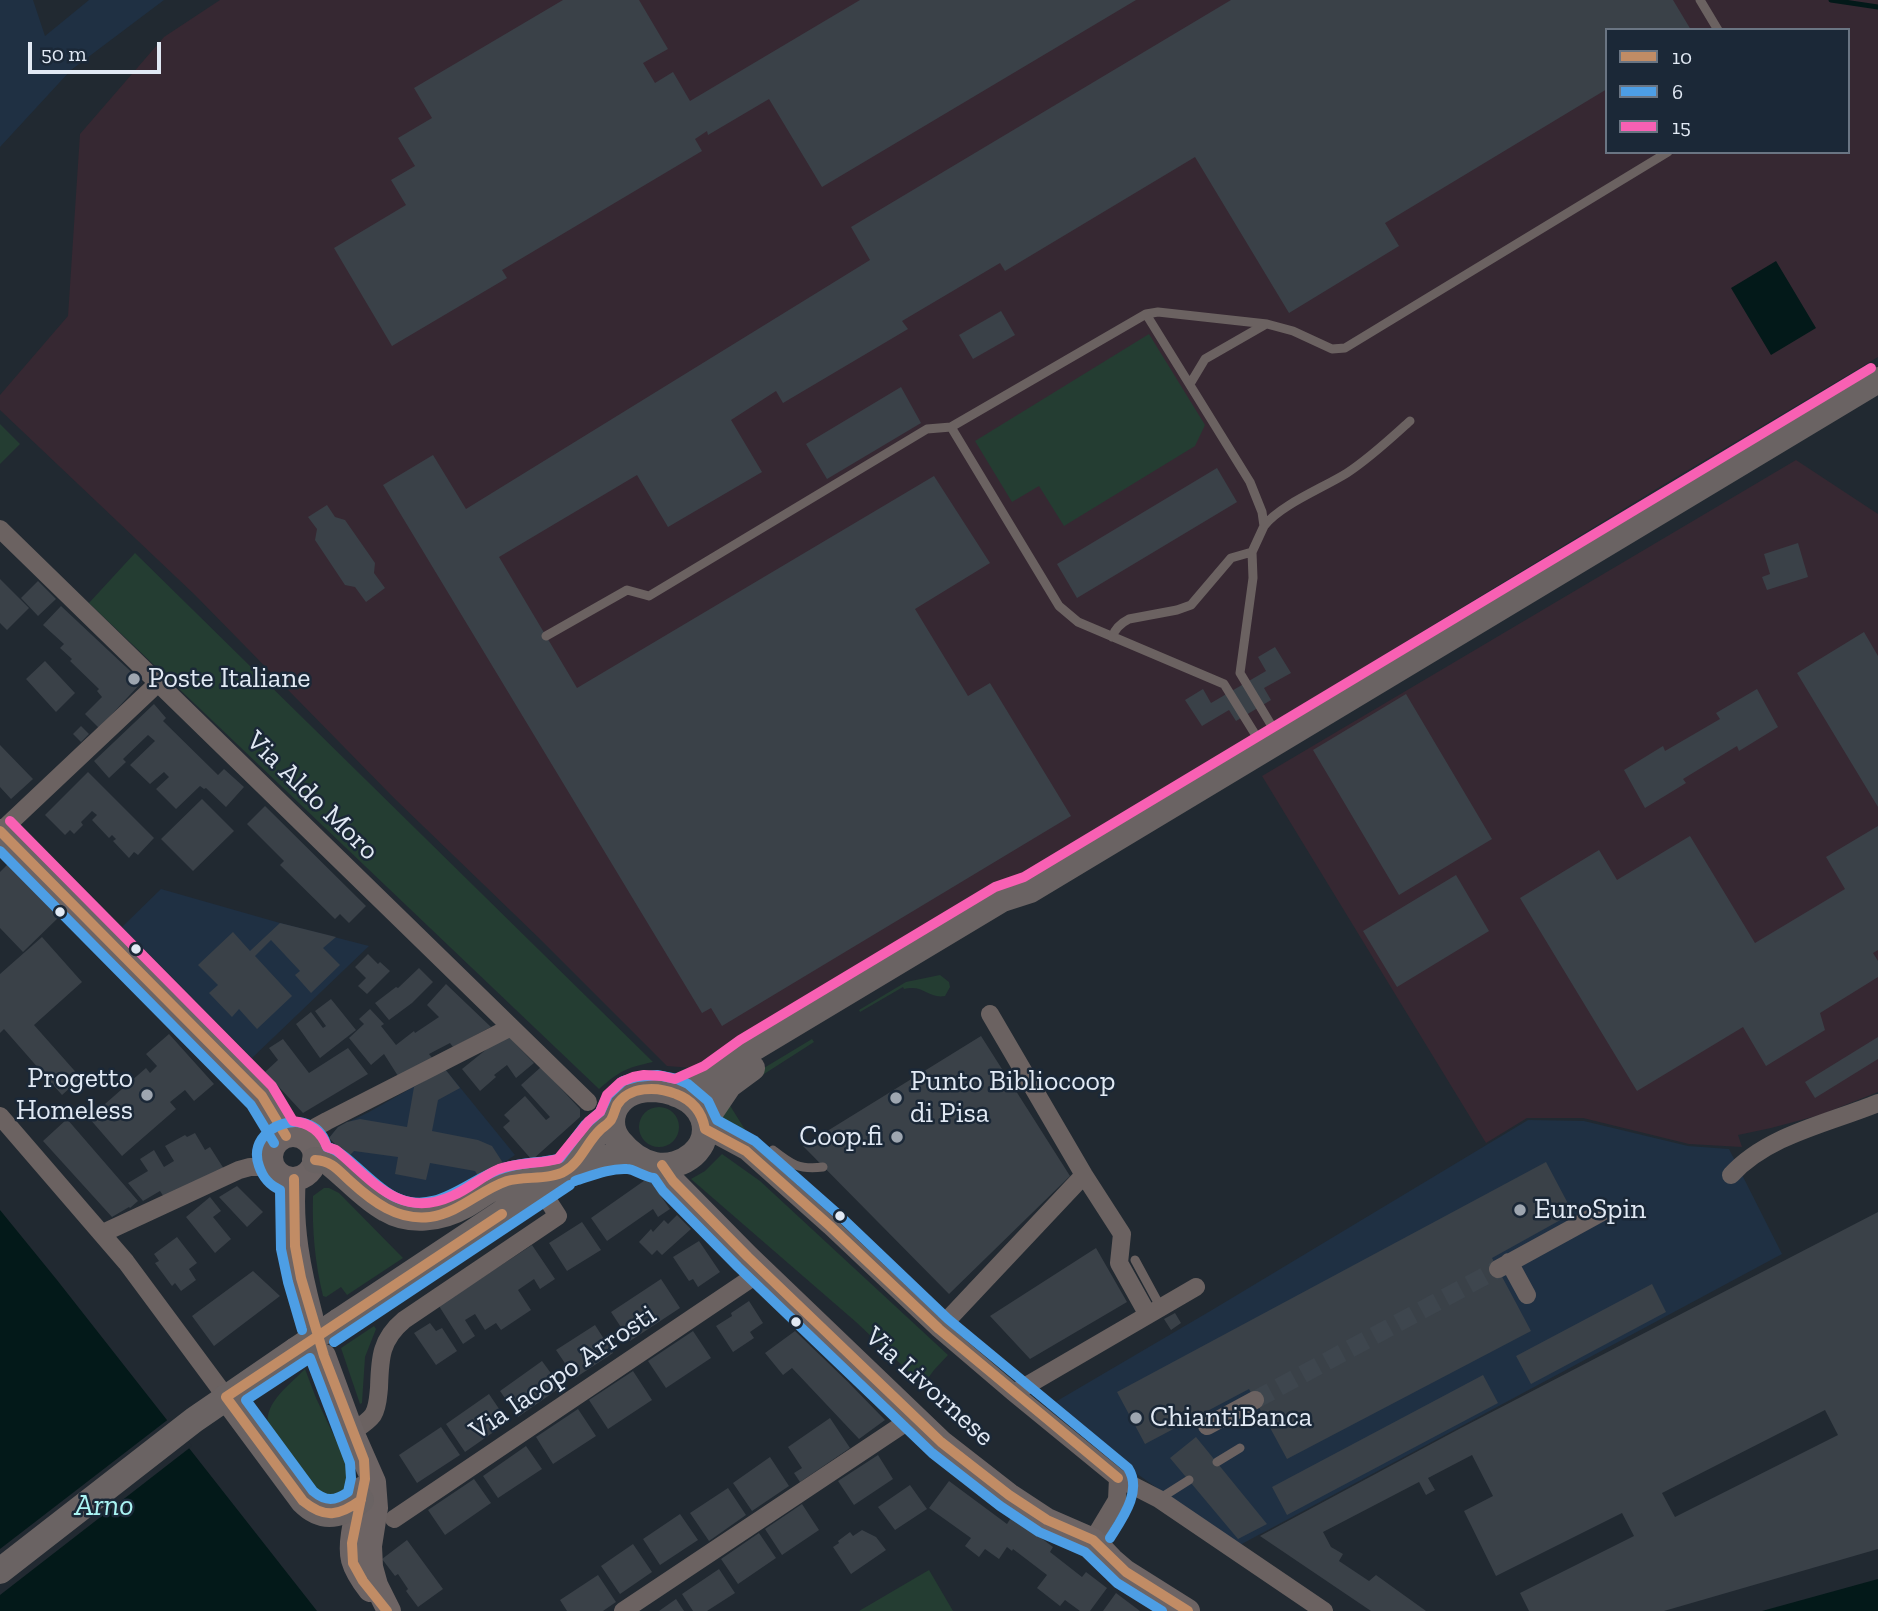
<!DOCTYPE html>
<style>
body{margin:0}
#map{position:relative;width:1878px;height:1611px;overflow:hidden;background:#212931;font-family:"Zilla Slab",serif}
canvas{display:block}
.legend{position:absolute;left:1605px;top:28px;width:245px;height:126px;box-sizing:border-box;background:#1b2837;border:2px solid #6a7583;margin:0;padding:9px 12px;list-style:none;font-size:21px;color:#e1e9f4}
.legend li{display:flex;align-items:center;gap:14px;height:35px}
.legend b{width:35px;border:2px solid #6a7583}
.scale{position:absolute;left:28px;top:42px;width:133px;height:32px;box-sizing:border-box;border:4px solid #e1e9f4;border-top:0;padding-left:9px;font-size:21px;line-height:24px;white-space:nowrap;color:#e1e9f4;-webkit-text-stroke:5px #1b2837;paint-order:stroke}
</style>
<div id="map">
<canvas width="1878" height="1611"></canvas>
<ul class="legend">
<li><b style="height:9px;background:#c18c65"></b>10</li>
<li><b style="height:9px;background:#4d9ee5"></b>6</li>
<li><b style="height:9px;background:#f860b3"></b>15</li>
</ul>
<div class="scale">50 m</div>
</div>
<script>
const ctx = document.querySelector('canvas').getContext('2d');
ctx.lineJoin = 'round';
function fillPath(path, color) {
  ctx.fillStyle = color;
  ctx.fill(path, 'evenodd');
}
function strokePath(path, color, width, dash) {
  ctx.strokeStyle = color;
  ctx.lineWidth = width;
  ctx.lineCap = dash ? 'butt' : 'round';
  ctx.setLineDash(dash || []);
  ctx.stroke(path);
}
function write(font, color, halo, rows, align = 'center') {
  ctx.font = font + ' "Zilla Slab",serif';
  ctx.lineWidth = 5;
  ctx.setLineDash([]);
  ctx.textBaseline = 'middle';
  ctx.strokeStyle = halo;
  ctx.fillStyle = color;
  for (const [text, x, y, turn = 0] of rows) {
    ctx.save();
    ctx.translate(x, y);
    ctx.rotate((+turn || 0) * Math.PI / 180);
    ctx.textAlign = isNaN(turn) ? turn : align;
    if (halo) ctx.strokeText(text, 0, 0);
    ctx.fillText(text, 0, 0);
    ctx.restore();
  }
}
fillPath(new Path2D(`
 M0,0h33l12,36 44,-36h75l-93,70 -71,77z
 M161,889l119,34 89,23 -117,112 -130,-131z
 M445,1069l70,86 -35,24 -40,22 -21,4 -8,-2 -15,-6 -16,-11 -51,-48 9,-11 31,-15z
 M1528,1120l56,1 104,25 41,3 53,105 -544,292 -193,-138 167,-98z`), '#1f3043');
fillPath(new Path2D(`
 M220,0h1658v357l-215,128 -652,397 -319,186 -25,-2 -126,-126 -147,-142 -199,-203 -195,-185v-15l68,-79 12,-182 84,-97zM1607,30h241v122h-241z
 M1796,460l82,54v578l-58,23 -49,13 -33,7 4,12 -53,-3 -106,-26h-56l-41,25 -224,-367z`), '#362832');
fillPath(new Path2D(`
 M1149,334l56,91 -10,21 -131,80 -25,-40 -27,16 -37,-61z
 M0,424l20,20 -20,20z
 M135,553l518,509c-28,6 -33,9 -54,27l-510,-486z
 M940,975l9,7 1,5 -5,9c-17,3 -21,-12 -41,-7l-1,-2 -43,25 -1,-2 47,-28z
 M812,1039l2,3 -64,41 -9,7 -12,14 25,40c-9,-2 -20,-4 -27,-9 -24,-17 7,-48 22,-58z
 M639 1127a20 20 0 1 1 40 0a20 20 0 1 1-40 0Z
 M722,1154l38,27 188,174 -14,15 -11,15 -67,-63 -165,-143 14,-8z
 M324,1188h5l10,5 64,65 -56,37 -6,-8 -15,10 -3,-1c-8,-33 -11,-66 -10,-100z
 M374,1326l2,3 -11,28 -3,46 -2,1 -19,-56z
 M305,1369l11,29 37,78c-1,19 -20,30 -36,19l-49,-70c-4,-23 23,-41 37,-56z
 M929,1570l24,41h-94z`), '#243d32');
fillPath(new Path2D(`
 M1776,261l40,67 -45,27 -40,-67z
 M0,1210l57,70 260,331h-317z
 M1878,1579v32h-116z`), '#031919');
fillPath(new Path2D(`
 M170,1418l22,28 -192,149v-46z`), '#212931');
strokePath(new Path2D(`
 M1831,0l47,7`), '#031919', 5);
fillPath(new Path2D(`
 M563,0h76l29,49 -25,14 12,20 18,-11 17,29 170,-101h276l-314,187 -53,-88 -61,36 -1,-4 -12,8 7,12 -200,119 5,8 -115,68 -58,-98 72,-43 -15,-25 24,-14 -17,-28 34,-20 -18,-30z
 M1231,0h442l18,30h-84v59l-222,134 14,23 -110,67 -94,-156 -190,114 -5,-8 -98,58 6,8 -125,74 -7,-12 -45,29 31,52 -94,55 -31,-52 -138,82 78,131 357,-212 56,87 -75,46 53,87 22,-13 81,133 -349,210 -11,-18 -9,5 -319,-528 50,-30 33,54 404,-249 -19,-33z
 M1001,311l14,24 -42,24 -14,-24z
 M901,387l20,36 -94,56 -21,-35z
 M1217,468l20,34 -160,96 -20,-34z
 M327,505l8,12 10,3 30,43 -1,10 11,15 -19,14 -11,-15 -10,-2 -30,-45 2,-11 -9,-12z
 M1798,543l10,34 -41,13 -5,-13 8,-3 -6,-20z
 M0,579l29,29 -22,22 -7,-7z
 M38,581l18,18 -18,17 -17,-18z
 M61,606l81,76 -43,46 -14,-14 17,-17 -5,-6 2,-2 -29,-28 2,-2 -12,-11 4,-4 -21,-19z
 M1864,632l14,24v151l-81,-134z
 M1275,647l16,26 -27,15 7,12 -35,21 -7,-11 -27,16 -17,-26 18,-11 8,14 55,-32 -8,-14z
 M45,661l30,32 -19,19 -30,-33z
 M1757,689l21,38 -39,24 -2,-5 -54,33 3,4 -41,25 -21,-38 39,-24 2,5 55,-32 -4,-6z
 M1406,694l86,145 -93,56 -86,-145z
 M154,704l12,14 -3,3 55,54 6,-6 20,18 -18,20 -20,-19 -2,1 -4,-3 -24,23 -20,-20 13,-12 -5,-5 -14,12 -20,-19 25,-24 -7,-6 -25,24 3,3 -17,16 -15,-17z
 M81,726l8,8 -8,8 -8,-8z
 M0,745l33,34 -22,20 -11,-12z
 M88,772l66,66 -16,17 -4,-3 -5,6 -16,-17 3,-2 -4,-4 -3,3 -17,-18 5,-5 -5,-4 -11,11 2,3 -9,9 -4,-4 -5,5 -20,-20z
 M202,799l32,32 -41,40 -32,-32z
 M265,806l101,100 -17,17 -9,-9 -5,5 -55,-54 4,-4 -37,-37z
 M1878,826v124l-5,3 5,8v16l-58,36 5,17 -59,36 -23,-39 -106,64 -117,-193 79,-48 18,30 73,-44 65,107 90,-54 -19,-32z
 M8,864l51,53 -36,35 -23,-24v-56z
 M1456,875l33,56 -92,56 -34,-56z
 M280,923l56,14 -13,11 17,17 -29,28 -16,-18 5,-4 -29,-31 -16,16 37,40 -35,33 -18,-20 -7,8 -23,-24 9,-8 -20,-20 35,-33 17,19z
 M42,937l40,45 -48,43 47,53 -19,17 -58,-66 -4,4v-59z
 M368,954l10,10 2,-2 10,9 -23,23 -9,-8 8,-8 -11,-11z
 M419,968l14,14 -21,21 -23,17 -14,-17 21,-16 2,1z
 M446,984l45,43 -38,20 -3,-4 -21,11 4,5 -35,17 -14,-22 -13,11 -22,-27 15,-14 -5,-5 11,-10 14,15 -3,2 15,19 18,-14 1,2 24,-16 -12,-12z
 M331,999l25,31 -36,28 -24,-34 15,-12 12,16 3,-2 -11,-15z
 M169,1034l45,50 -20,17 -9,-11 -15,12 6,7 -54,47 -33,-38 57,-50 4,5 7,-7 -11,-12z
 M981,1036l89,140 -121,118 -146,-148z
 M509,1037l25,26 -18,15 -9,-13 -13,10 2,2 -16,14 -18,-22 36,-29z
 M1878,1037v22l-63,39 -10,-16z
 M283,1039l26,34 39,-25 20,26 -65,39 -38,-41 13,-12 -9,-12z
 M541,1067l39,42v8l-48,43 -29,-33 7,-6 -6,-6 21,-19 21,24 4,-3 -29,-32z
 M445,1069l15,19 -22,12 -6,31 46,9 14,6 11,17 -23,16 -5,-8 -45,-8 -4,17 -31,-6 3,-17 -44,-6 -6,6 -19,-19 9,-11 9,-5 13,-3 47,8 7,-40z
 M67,1119l71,82 -8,7 -1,-1 -17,10 -69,-76z
 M195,1133l10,17 5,-3 14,22 -60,28 -4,-6 -17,10 -15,-18 20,-12 -8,-12 14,-9 10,17 10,-6 -9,-15 20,-11 2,2z
 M1546,1162l27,51 -81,45 39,73 -244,128 -38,-70 -104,55 -28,-52z
 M648,1178l22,31 -12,8 -5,-8 -46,32 -16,-23z
 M237,1186l26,26 -16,15 -28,-30z
 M210,1197l11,14 -8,6 18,22 -16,14 -29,-36z
 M1878,1212v337l-214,62h-135l-9,-18 114,-57 -12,-23 -126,63 -32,-65 29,-15 -21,-41 -44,23 7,12 -9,5 -7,-13 -96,50 8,15 12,7 -4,7 30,20 7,-6 50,36h-55l-111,-75 199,-107zM1825,1410l13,25 -163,82 -13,-24z
 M677,1215l14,14 -29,26 -5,-5 -5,5 -13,-13 12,-13 2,3 11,-12 4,4z
 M582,1222l19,28 -34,21 -18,-28z
 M177,1237l20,26 -8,6 7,11 -15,11 -6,-8 -3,3 -17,-23 4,-2 -5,-7z
 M699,1241l21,31 -22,15 -5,-8 -4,2 -16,-24z
 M532,1245l23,34 -15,10 -6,-10 -16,11 13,20 -30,20 -5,-7 -11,7 -10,-16 -10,6 10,16 -12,8 -24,-38z
 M1096,1248l31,54 -97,57 -40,-43z
 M253,1271l27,25 -66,50 -22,-30z
 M661,1279l19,29 -50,33 -19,-29z
 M1652,1284l14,28 -135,72 -15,-28z
 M749,1301l14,22 -13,9 4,6 -21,14 -17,-26 16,-10 -1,-3z
 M1175,1313l6,10 -10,7 -7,-11z
 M430,1323l6,8 6,-3 15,23 -21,14 -22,-32z
 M595,1325l18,28 -38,25 -19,-28z
 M693,1331l18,27 -45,30 -18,-27z
 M795,1331l53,51 37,38 -26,19 -67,-71 -9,7 -18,-22z
 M542,1361l19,26 -43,30 -18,-26z
 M633,1371l19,29 -44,29 -19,-29z
 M1483,1375l15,28 -211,112 -15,-28z
 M489,1394l19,28 -43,30 -19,-28z
 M578,1409l18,27 -43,28 -17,-27z
 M830,1418l20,30 -50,34 -6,-9 8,-5 -14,-21z
 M441,1427l19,28 -43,28 -18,-28z
 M1196,1437l71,87 -29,15 -68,-81z
 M526,1446l16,23 -44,29 -15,-22z
 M878,1455l15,24 -39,26 -16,-24z
 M770,1457l19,29 -37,25 -19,-28z
 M474,1479l17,24 -46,32 -17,-25z
 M949,1481l58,43 5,-8 41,31 -3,5 32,25 4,-5 21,16 -17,23h-10l-15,-11 -5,6 -23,-18 10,-13 -34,-26 -1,2 -5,-4 -8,12 -14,-10 -6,8 -14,-11 6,-8 -42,-30z
 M910,1485l17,24 -32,21 -17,-23z
 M728,1488l18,27 -37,26 -19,-28z
 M802,1504l17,26 -37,25 -17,-26z
 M680,1514l18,26 -38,25 -17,-26z
 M862,1530l14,7 10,13 -35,24 -18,-27 6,-4 -1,-2 12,-9 3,4z
 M759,1533l17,25 -38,26 -17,-25z
 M407,1540l36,49 -25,18 -12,-16 2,-2 -10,-15 -3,2 -13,-17z
 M633,1544l19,28 -32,22 -19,-28z
 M719,1569l16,24 -28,18h-14l-11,-17z
 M598,1575l18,27 -13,9h-36l-7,-11z
 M1116,1593l24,18h-37z
 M676,1599l8,12h-25z`), '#3a4148');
strokePath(new Path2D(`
 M1255,1400l243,-131`), '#3e464e', 18, [18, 9]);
strokePath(new Path2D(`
 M1700,0l18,30
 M1146,314l104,168 12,30 2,14 -12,26 1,26 -13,95 39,65
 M1190,384l15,-25 61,-35
 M1264,526c16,-21 59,-38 83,-53 23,-15 43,-34 63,-52
 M546,636l81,-46 22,6 278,-167 24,-2
 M1112,637c3,-8 9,-14 17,-18l48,-9 14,-5 40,-47 21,-6
 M1263,747l-39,-63 -146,-62 -19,-16 -108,-179 195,-113 12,-2 109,12 26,7 39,18 13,-1 323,-196
 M773,1150c18,14 25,20 50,17
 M1135,1260l26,48
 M1217,1462l23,-14
 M1159,1499l30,-19`), '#6b6261', 9);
strokePath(new Path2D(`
 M0,529l588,573
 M0,832l158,-149
 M990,1014l94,161 38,59 -3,29 29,52
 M0,1116l126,146 100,135
 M705,1129l41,22 84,75 109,103 75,64 104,85 41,21 165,112
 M305,1138l11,-11 11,-6 184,-94
 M1731,1175c36,-40 98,-52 147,-72
 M103,1233l136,-63 11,-3h24
 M1509,1262l18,33
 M1498,1269l104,-57
 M939,1329l145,-154
 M1014,1393l182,-106
 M1207,1426l48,-26
 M352,1432c7,-5 16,-10 21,-17 5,-8 5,-18 6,-27 1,-29 1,-48 25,-68l154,-104 -18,-28
 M394,1519l368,-248
 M1093,1540l24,-40 1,-22
 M623,1611l291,-194`), '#6b6261', 18);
strokePath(new Path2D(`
 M0,831l262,265 24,40
 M271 1157a22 22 0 1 1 44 0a22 22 0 1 1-44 0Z
 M662,1165l11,16 75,76 193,185 68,53 38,25 46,20 19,20 14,12 62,39
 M294,1179c-4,47 5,92 17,137
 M324,1356l28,76 22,50 2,26 -6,38 1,21 5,18 13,26
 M363,1488c-4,20 -15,53 -10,72 3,11 10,21 17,30`), '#6d6464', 24);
strokePath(new Path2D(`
 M649,1089c20,0 46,8 54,29 10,30 -21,52 -48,47 -15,-3 -27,-13 -36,-24 -7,-9 -9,-19 -5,-30 6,-15 20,-21 35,-22z
 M676,1094l35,-16 36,-26 255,-153 28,-9 848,-510
 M704,1122l25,-37 23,-17
 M315,1160l12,1c20,15 37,36 59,48 23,14 55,10 78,-3 14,-8 27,-19 42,-24 17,-6 36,-7 54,-9
 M568,1169l21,-27 23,-23
 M339,1321l229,-152 35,-11 28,-4
 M226,1397l77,104c20,20 38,15 58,-1
 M0,1571l194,-151 102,-70`), '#6a6363', 26);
strokePath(new Path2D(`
 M296,1350l43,-29`), '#6a6363', 26);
strokePath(new Path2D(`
 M0,831l262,265 24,40
 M705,1129l41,22 84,75 109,103 179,149
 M315,1160c17,1 23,10 35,21 23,21 48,40 80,36 29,-4 50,-27 77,-36 17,-5 44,-1 58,-10 15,-8 22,-29 35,-41 3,-3 8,-6 11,-10 3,-5 4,-11 6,-15 12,-19 40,-19 59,-11 16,6 26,18 29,35
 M662,1165l11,16 75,76 193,185 68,53 38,25 46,20 33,32 62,39
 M294,1179l1,67 6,32 23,78 40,104 1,19 -13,64 1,20 10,18 24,30
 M226,1397l276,-183
 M226,1397l77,104c22,18 36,15 58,-1`), '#c18c65', 10);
strokePath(new Path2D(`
 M0,851l251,254 23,38
 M560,1158l25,-33 15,-13 8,-17 15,-14 14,-4 20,-2 20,4 11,5 20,17 9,19 38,21 85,75 108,103 180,149c15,23 -6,51 -18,70
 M575,1181c16,-5 35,-13 52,-12 7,0 17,8 27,9l9,13 75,76 194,186 68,53 39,26 46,20 32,31 45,28
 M302,1330l-14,-48 -7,-33 -1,-59c-11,-5 -17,-12 -21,-24 -15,-42 57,-64 68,-19 19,4 46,40 68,50 42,20 72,-18 109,-29 17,-6 36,-5 53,-9
 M334,1342l236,-157
 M310,1358l40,105 1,15 -3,14c-13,9 -22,10 -35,-1l-67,-91z`), '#4d9ee5', 10);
strokePath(new Path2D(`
 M10,821l262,265 21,35c17,2 28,10 34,26l9,3c36,30 64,70 116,46 17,-7 30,-20 47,-27 19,-7 40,-5 59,-10l31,-38 11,-9 7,-17 14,-13 12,-5 11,-2 18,1 13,3 29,-13 36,-26 255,-153 29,-10 847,-509`), '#f860b3', 10);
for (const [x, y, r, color] of [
 [134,679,7,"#9ea6b0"],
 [60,912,6,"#e1e9f4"],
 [136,949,6,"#e1e9f4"],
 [147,1095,7,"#9ea6b0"],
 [896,1098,7,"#9ea6b0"],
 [897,1137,7,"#9ea6b0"],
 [1520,1210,7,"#9ea6b0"],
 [840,1216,6,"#e1e9f4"],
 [796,1322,6,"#e1e9f4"],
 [1136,1418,7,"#9ea6b0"]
]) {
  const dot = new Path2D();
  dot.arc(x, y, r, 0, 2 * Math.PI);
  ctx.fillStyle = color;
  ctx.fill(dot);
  strokePath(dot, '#1b2837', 2.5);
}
write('28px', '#e1e9f4', '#1b2837', [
 ["Poste Italiane",148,679],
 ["Progetto",133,1079,"right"],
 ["Homeless",133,1111,"right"],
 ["Punto Bibliocoop",910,1082],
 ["di Pisa",910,1114],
 ["Coop.fi",883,1137,"right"],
 ["EuroSpin",1534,1210],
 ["ChiantiBanca",1150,1418]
], 'left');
write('28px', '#e1e9f4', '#1b2837', [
 ["Via Aldo Moro",312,796,44],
 ["Via Iacopo Arrosti",563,1373,-34],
 ["Via Livornese",929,1387,42]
]);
write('italic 30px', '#aaf4f3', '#1b2837', [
 ["Arno",104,1506]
]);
</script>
